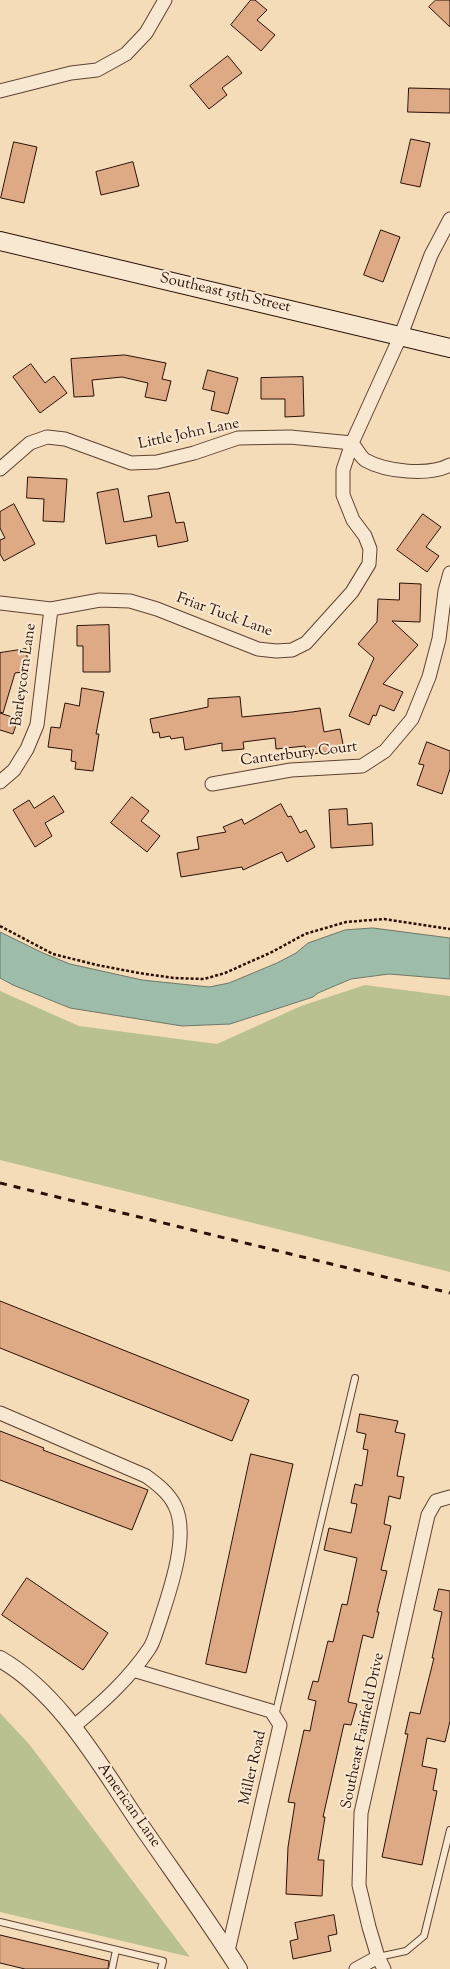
<!DOCTYPE html>
<style>
body{margin:0}
canvas{display:block;background:#f5dcb8}
</style>
<canvas width="450" height="1969"></canvas>
<script>
const ctx = document.querySelector('canvas').getContext('2d');
ctx.lineJoin = 'round';
function fillPath(path, color) {
  ctx.fillStyle = color;
  ctx.fill(path, 'evenodd');
}
function strokePath(path, color, width, dash) {
  ctx.strokeStyle = color;
  ctx.lineWidth = width;
  ctx.lineCap = dash ? 'butt' : 'round';
  ctx.setLineDash(dash || []);
  ctx.stroke(path);
}
function write(font, color, halo, rows, align = 'center') {
  ctx.font = font + ' "Sorts Mill Goudy",serif';
  ctx.lineWidth = 4;
  ctx.setLineDash([]);
  ctx.textBaseline = 'middle';
  ctx.strokeStyle = halo;
  ctx.fillStyle = color;
  for (const [text, x, y, turn = 0] of rows) {
    ctx.save();
    ctx.translate(x, y);
    ctx.rotate((+turn || 0) * Math.PI / 180);
    ctx.textAlign = isNaN(turn) ? turn : align;
    if (halo) ctx.strokeText(text, 0, 0);
    ctx.fillText(text, 0, 0);
    ctx.restore();
  }
}
fillPath(new Path2D(`
 M365,985l85,11v276l-450,-112v-169l79,35 138,18 84,-38z
 M0,1713l29,31 161,213 -190,-45z`), '#bac190');
const water = new Path2D(`
 M373,928l77,10v41l-61,-5 -38,5 -33,14 -5,4 -83,27 -48,2 -112,-18 -57,-23 -13,-7v-46l43,21 27,11 72,16 67,7 20,-4 48,-20 19,-10 12,-10 37,-13z`);
fillPath(water, '#9dbcaa');
strokePath(water, '#6f7768', 1);
const building = new Path2D(`
 M251,0h4l12,10 -10,10 18,15 -14,16 -30,-26z
 M436,0h14v27l-21,-20z
 M228,56l14,17 -20,15 5,7 -18,14 -19,-23z
 M409,88l41,1v24l-42,-1z
 M411,139l19,4 -10,44 -19,-4z
 M14,142l23,5 -13,56 -23,-5z
 M133,162l6,24 -38,9 -5,-23z
 M381,230l19,7 -17,45 -19,-7z
 M125,355l41,8 -4,16 9,2 -5,20 -21,-4 3,-14 -26,-6 -30,3 2,16 -20,1 -3,-38z
 M31,364l14,19 9,-7 13,17 -27,20 -27,-36z
 M208,370l30,8 -10,36 -17,-4 4,-18 -12,-3z
 M303,377l1,39 -19,1v-18h-24v-21z
 M28,477l39,2 -3,43 -21,-1 1,-22 -17,-1z
 M118,489l6,33 28,-5 -4,-21 21,-4 7,31 8,-1 4,19 -30,6 -2,-12 -50,9 -9,-51z
 M14,504l21,40 -31,17 -4,-7v-14l5,-2 -5,-10v-16z
 M423,514l18,13 -15,20 13,9 -12,16 -30,-22z
 M400,583l21,1 -1,38 -28,-1 26,24 -35,39 20,8 -9,19 -14,-6 -4,11 -3,-1 -4,10 -20,-9 25,-58 -16,-14 19,-22 1,-23 21,1z
 M109,625l1,47h-27v-26h-6v-20z
 M26,649l3,22 -14,2 -12,40 -3,-1v-59z
 M82,688l22,4 -8,42h3l-6,37 -18,-2 1,-7 -5,-1 1,-11 -24,-3 3,-20 9,1 5,-25 14,3z
 M240,697l2,20 50,-5 28,-4 4,24 16,-3 4,20 -37,6 -2,-9 -29,3 -1,-11 -32,4 1,7 -22,2v-8l-37,7 -2,-13 -12,2 -1,-3 -10,2 -1,-6 -6,1 -3,-14 58,-12v-8z
 M0,713l18,6 -5,15 -13,-4z
 M427,742l23,9v18l-8,25 -25,-9 7,-20 -5,-1z
 M54,796l10,16 -19,11 7,13 -17,11 -22,-37 16,-10 5,8z
 M132,797l17,14 -8,10 19,15 -13,16 -36,-29z
 M281,804l7,13 3,-1 9,17 6,-3 9,17 -28,15 -5,-10 -39,18 -1,-3 -61,10 -4,-24 22,-4 -2,-12 29,-5 -3,-5 19,-8 2,5z
 M347,809l1,16 24,-2 1,22 -42,3 -2,-38z
 M0,1301l249,99 -17,41 -232,-93z
 M360,1414l38,7 -3,11 10,2 -8,42 7,1 -4,22 -11,-3 -5,28 7,2 -10,44 6,1 -10,41h2l-6,26 -10,-3 -15,67 9,2 -6,21 -7,-1 -21,93h2l-7,43h6l-2,36 -36,-2 2,-47 7,-44 -7,-1 16,-72 6,1 6,-30 -8,-2 5,-18 5,1 10,-41 5,1 9,-38 5,1 10,-47 -33,-8 5,-22 22,5 6,-29 -6,-1 4,-19 7,2 6,-36 -5,-1 3,-15 -9,-2z
 M0,1431l44,17 -1,2 105,40 -16,40 -132,-50z
 M251,1454l42,10 -47,209 -40,-9z
 M27,1578l81,55 -25,37 -81,-55z
 M439,1589l11,2v130l-5,21 -18,-4 -5,28 15,3 -4,21 4,1 -15,74 -40,-8 26,-123h-3l5,-22 10,2 14,-56h-2l10,-46 -8,-2z
 M334,1915l3,19 -9,2 3,15 -38,8 -3,-18 8,-2 -3,-16z
 M0,1935l109,26 -1,8h-83l-25,-6z`);
fillPath(building, '#deaa86');
strokePath(building, '#2a1005', 1);
const service = new Path2D(`
 M275,1716l80,-338
 M0,1922l163,39 -2,8
 M378,1957l28,-6 18,-15 26,-106
 M112,1969l4,-19`);
const minor = new Path2D(`
 M0,91l71,-18 26,-3 29,-16 20,-21 19,-33
 M0,469l30,-26 17,-6 18,2 66,24 26,-1 37,-9 44,-15 52,-1 62,6c4,5 8,13 13,17 21,12 64,16 85,5
 M0,603l51,6 49,-9 30,1 27,8 101,40 18,2 16,-1 14,-7 46,-51 17,-28 1,-15 -5,-13 -12,-16 -10,-25v-25l9,-27 49,-108 30,-80 19,-36
 M0,782l14,-12 13,-21 10,-24 14,-116
 M212,784l79,-14 71,-4 23,-15 27,-32 17,-42 10,-38 6,-48 5,-18
 M0,1413l146,63c11,8 23,17 29,30 15,30 -6,87 -16,118 -3,8 -5,18 -10,25 -21,31 -47,54 -76,78
 M133,1670l138,41 9,14 -52,226
 M356,1969l22,-12
 M384,1969l-6,-12 -9,-30 -10,-42 2,-72 67,-298 8,-14 14,-4`);
const tertiary = new Path2D(`
 M0,1659c61,35 101,108 140,165 33,48 68,96 99,145`);
const secondary = new Path2D(`
 M0,241l450,107`);
strokePath(service, '#5d4332', 8);
strokePath(minor, '#5d4332', 15);
strokePath(tertiary, '#5d4332', 18);
strokePath(secondary, '#2a1005', 20);
strokePath(new Path2D(`
 M0,926l53,28 44,11 42,8 35,5 30,1 21,-6 47,-21 33,-18 41,-12 38,-3 66,10`), '#2a1005', 2.5, [3, 2]);
strokePath(service, '#f8e8d1', 6);
strokePath(minor, '#f8e8d1', 13);
strokePath(tertiary, '#f8e8d1', 16);
strokePath(secondary, '#f8e8d1', 18);
strokePath(new Path2D(`
 M0,1183l450,110`), '#2a1005', 3, [7, 7]);
write('15px', '#2a1005', '#f8e8d1', [
 ["Southeast 15th Street",225,294,13],
 ["Little John Lane",189,435,-12],
 ["Friar Tuck Lane",224,616,20],
 ["Barleycorn Lane",25,675,-82],
 ["Canterbury Court",299,755,-7],
 ["Southeast Fairfield Drive",364,1731,-78],
 ["Miller Road",254,1768,-77],
 ["American Lane",128,1806,55]
]);
</script>
